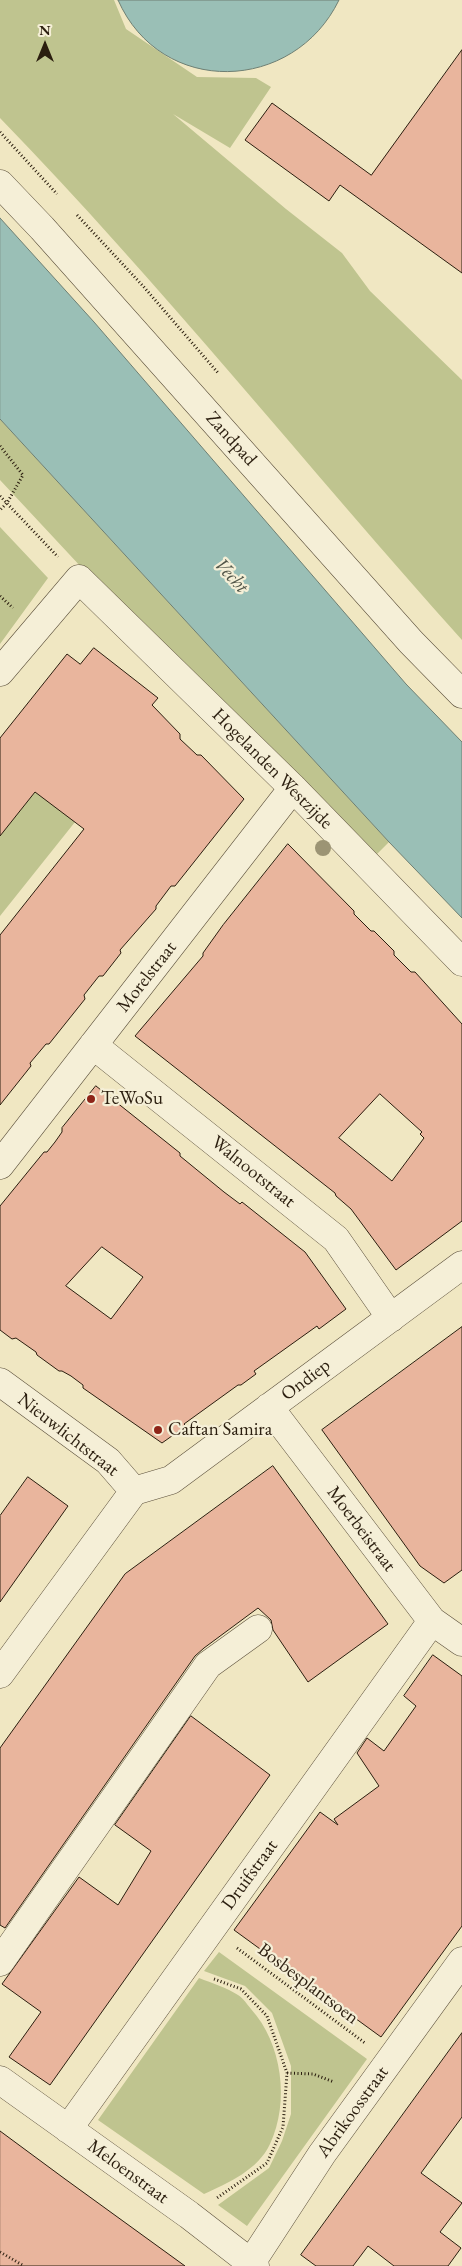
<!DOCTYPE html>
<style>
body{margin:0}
#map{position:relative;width:462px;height:2266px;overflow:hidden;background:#f0e7c2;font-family:"EB Garamond",serif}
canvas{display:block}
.north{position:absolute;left:20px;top:20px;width:50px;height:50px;-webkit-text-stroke:4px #f5efd7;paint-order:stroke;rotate:0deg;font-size:14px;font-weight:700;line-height:20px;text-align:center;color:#2b1e0f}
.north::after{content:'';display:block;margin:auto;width:18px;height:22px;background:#2b1e0f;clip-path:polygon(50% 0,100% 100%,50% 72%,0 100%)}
</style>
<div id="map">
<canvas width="462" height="2266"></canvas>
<div class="north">N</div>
</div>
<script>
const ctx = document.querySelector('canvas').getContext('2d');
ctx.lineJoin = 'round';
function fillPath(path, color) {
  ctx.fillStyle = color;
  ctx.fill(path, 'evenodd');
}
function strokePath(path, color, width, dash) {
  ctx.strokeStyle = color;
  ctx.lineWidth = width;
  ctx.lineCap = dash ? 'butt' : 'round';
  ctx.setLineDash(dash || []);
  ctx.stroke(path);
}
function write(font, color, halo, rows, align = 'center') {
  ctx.font = font + ' "EB Garamond",serif';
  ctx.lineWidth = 4.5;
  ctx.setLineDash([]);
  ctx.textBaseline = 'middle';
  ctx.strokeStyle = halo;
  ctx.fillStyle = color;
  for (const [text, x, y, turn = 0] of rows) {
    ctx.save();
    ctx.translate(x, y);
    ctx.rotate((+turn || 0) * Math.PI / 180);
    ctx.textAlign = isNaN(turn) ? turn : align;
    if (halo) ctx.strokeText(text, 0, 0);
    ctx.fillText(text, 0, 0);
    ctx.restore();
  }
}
fillPath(new Path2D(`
 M0,0h114l12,29 71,48 59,1 15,9 -41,61 -57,-34 113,95 56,44 28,38 92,89v260c-155,-173 -300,-355 -462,-522z
 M0,419l389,423 -12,12 -295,-286 -82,-88z
 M0,527l48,51 -48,66z
 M61,759l14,63 -75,94v-81z
 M219,1952l148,107 -120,167 -29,-21 51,-37 13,-27 9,-27v-48l-19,-53 -27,-27 -41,-15z
 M199,1978c13,5 28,10 39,17 5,3 9,9 13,14 31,34 39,93 19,135 -12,26 -42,39 -66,50l-106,-74z`), '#bfc48f');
const water = new Path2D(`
 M118,0h221c-45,93 -178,98 -221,0z
 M0,218l94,104 312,362 56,58v176l-73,-76 -389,-423z`);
fillPath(water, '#9abfb6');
strokePath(water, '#6e7f73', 1);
const building = new Path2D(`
 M462,50v223l-122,-88 -11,16 -84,-61 27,-37 99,72z
 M94,648l64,50 -6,7 28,29v5l17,16h4l43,44 -69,87h-4l-15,20v3l-36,41 1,3 -18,23h-4l-15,19 1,4 -36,45h-3l-16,19 1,3 -31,39v-170l84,-106 -49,-37 -35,44v-98l67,-84 13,10z
 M288,844l66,67v3l17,17h3l20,20v4l17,17h4l47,52v197l-66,49 -45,-61 -15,-13 -1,-3 -200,-157 68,-80v-3l20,-28zM380,1094l42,38 -2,2 4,4 -32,43 -53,-43z
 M96,1086l84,67v3l44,36 16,12 2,-2 63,50 41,57 -27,20 -2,-3 -63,45 2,3 -15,11h-3l-54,39 2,2 -24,17 -79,-55v-3l-12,-9 -9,-5h-3l-22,-16 -1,-3 -20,-14 -4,1 -12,-9v-124l44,-54h3l8,-10 7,-10v-4zM102,1247l41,30 -32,42 -45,-33z
 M462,1327v243l-18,13 -24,-17 -98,-136z
 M273,1466l115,158 -80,58 -35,-52 -2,-10 -13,-12 -54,40 -9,8 -190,272 -5,-3v-177l125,-174z
 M28,1477l40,29 -68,96v-86z
 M433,1655l29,21v250l-81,111 -147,-107 86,-118 18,13 -4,-6 45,-33 -22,-33 10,-15 17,13 32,-45 -12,-10z
 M191,1716l79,59 -220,310 -41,-28 32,-45 -39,-28 77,-107 39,28 33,-54 -36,-26z
 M462,2033v84l-41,56 41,30 -22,29 21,16 -13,18h-54l-26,-20 -15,20h-37l-15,-11z
 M0,2131l65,48 120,87h-185z`);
fillPath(building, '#e9b59d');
strokePath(building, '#2b1e0f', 1);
const minor = new Path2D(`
 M0,184l42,44 369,414 51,52
 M0,672l79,-93 214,209 169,174
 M93,1045l243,194 55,79
 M0,1165l293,-377
 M0,1382l108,79 26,30
 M269,1407l163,214 30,21
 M0,1674l134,-183 37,-11 291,-215
 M0,1962l208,-297 50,-36
 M0,2080l189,135 66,51
 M68,2129l364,-508
 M249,2266l73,-112 140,-193`);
strokePath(minor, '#5c503c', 29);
strokePath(new Path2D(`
 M0,132l57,62
 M77,215l66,71 76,88
 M0,446l23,29 -16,28 -7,7
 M0,496l58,61
 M0,596l13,12
 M237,1948l128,95
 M214,1979l27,10 26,27 20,57 -4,54 -16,36 -50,35
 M287,2073l26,1 21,8
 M0,2252l24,14`), '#2b1e0f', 3, [1, 2.5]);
strokePath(minor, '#f5efd7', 28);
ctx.fillStyle = '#9c9474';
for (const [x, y] of [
 [323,848]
]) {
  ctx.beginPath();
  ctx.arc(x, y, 8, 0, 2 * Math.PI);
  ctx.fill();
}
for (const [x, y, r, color] of [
 [91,1099,5,"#8f2418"],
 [158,1430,5,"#8f2418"]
]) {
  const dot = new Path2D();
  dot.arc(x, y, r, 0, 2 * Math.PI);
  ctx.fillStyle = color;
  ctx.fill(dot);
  strokePath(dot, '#f5efd7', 2);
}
write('19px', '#2b1e0f', '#f5efd7', [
 ["Zandpad",231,439,48],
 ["Hogelanden Westzijde",272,769,45],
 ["Morelstraat",147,977,-52],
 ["Walnootstraat",253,1172,39],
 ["Ondiep",306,1380,-37],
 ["Nieuwlichtstraat",68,1435,38],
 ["Moerbeistraat",361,1529,53],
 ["Druifstraat",250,1875,-54],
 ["Bosbesplantsoen",308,1984,37],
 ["Abrikoosstraat",353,2112,-54],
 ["Meloenstraat",128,2172,36]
]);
write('19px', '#2b1e0f', '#f5efd7', [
 ["TeWoSu",101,1099],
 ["Caftan Samira",168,1430]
], 'left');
write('italic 20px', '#525649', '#f5efd7', [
 ["Vecht",231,576,47]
]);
</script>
